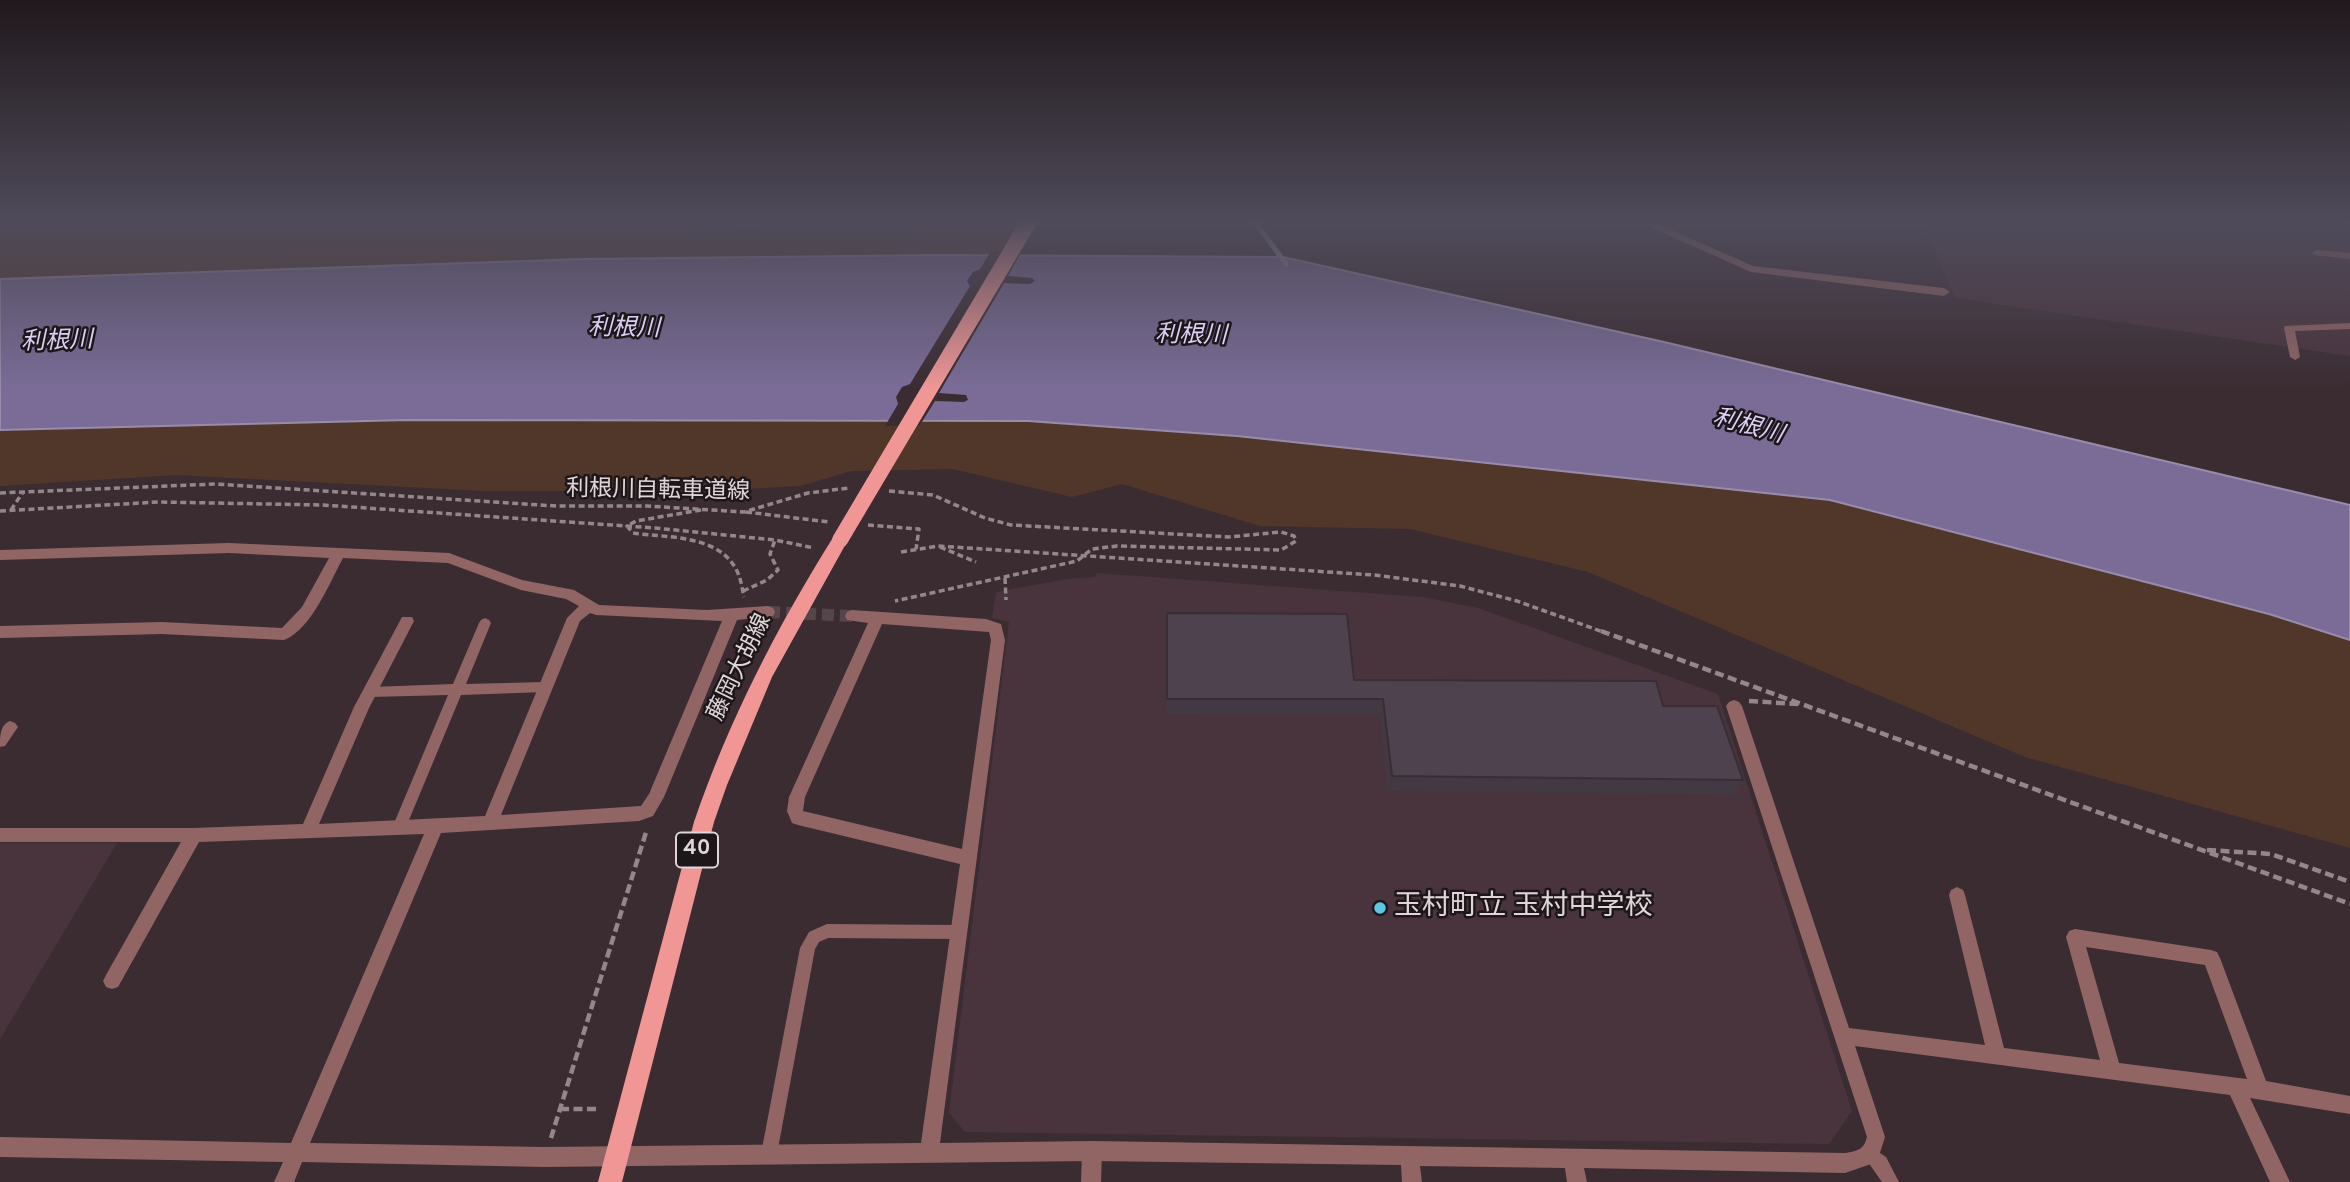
<!DOCTYPE html>
<meta charset="utf-8">
<style>
body{margin:0}
canvas{display:block;background:#3b2c32}
</style>
<canvas width="2350" height="1182"></canvas>
<script>
const ctx = document.querySelector('canvas').getContext('2d');
ctx.lineJoin = 'round';
function fillPath(path, color) {
  ctx.fillStyle = color;
  ctx.fill(path, 'evenodd');
}
function strokePath(path, color, width, dash) {
  ctx.strokeStyle = color;
  ctx.lineWidth = width;
  ctx.lineCap = dash ? 'butt' : 'round';
  ctx.setLineDash(dash || []);
  ctx.stroke(path);
}
function write(font, color, halo, rows, align = 'center') {
  ctx.font = font + ' Overpass,"Noto Sans JP",sans-serif';
  ctx.lineWidth = 5;
  ctx.setLineDash([]);
  ctx.textBaseline = 'middle';
  ctx.strokeStyle = halo;
  ctx.fillStyle = color;
  for (const [text, x, y, turn = 0] of rows) {
    ctx.save();
    ctx.translate(x, y);
    ctx.rotate((+turn || 0) * Math.PI / 180);
    ctx.textAlign = isNaN(turn) ? turn : align;
    if (halo) ctx.strokeText(text, 0, 0);
    ctx.fillText(text, 0, 0);
    ctx.restore();
  }
}
fillPath(new Path2D(`
 M1923,223h427v133l-395,-58z
 M1097,573l325,24 56,11 240,86 134,417 -23,33 -864,-12 -16,-19 60,-491 -17,-4 4,-26 71,-13 28,-2z
 M0,843h117l-117,196z`), '#49333c');
fillPath(new Path2D(`
 M0,223h685l54,10 213,-10 70,2 -19,30 -419,4 -584,20z
 M408,420l620,1 209,15 593,64 439,114 81,26v208l-325,-91 -437,-185 -178,-43 -150,-3 -138,-42 -50,13 -119,-28 -102,2 -51,15 -96,5h-219l-309,-16 -176,11v-56z`), '#50372a');
const water = new Path2D(`
 M937,255l346,2 381,85 686,163v135l-81,-26 -439,-114 -593,-64 -209,-15 -620,-1 -408,10v-151l584,-20z`);
fillPath(water, '#7a6c97');
strokePath(water, '#998cab', 2);
fillPath(new Path2D(`
 M991,251h31l-14,25 24,2 3,3 -5,3 -26,-1 -65,110 27,2 2,5 -4,2 -29,-1 -15,24 -35,1 13,-22 -2,-7 6,-10 8,-3 60,-98 -3,-5 6,-9 7,-3z`), '#3b2c32');
strokePath(new Path2D(`
 M1256,223l30,41`), '#998cab', 5);
strokePath(new Path2D(`
 M768,612l84,4`), '#54464b', 12, [12, 6]);
strokePath(new Path2D(`
 M889,491l44,4 52,23 26,7 218,12 52,-5 13,4 2,5 -15,9 -164,-4 -25,3 -15,12 -182,40
 M0,493l215,-9 341,22h91l97,6 64,-19 41,-5
 M11,510l12,-18
 M701,510l-65,11 -9,5 6,7c34,5 86,1 104,38 4,8 5,17 7,26
 M0,511l158,-9 165,3 332,23 120,12 39,8
 M746,512l83,10
 M868,525l51,4 -3,20
 M940,547l36,15
 M901,552l37,-6 436,29 86,11 57,15 89,32
 M1005,578l1,22
 M743,591l24,-11 11,-10 -8,-16 5,-14`), '#93878c', 3.5, [6, 3.5]);
strokePath(new Path2D(`
 M1601,631l749,273
 M1749,701l49,3
 M2207,850l64,4 79,28
 M560,1109h37
 M551,1138l96,-309`), '#93878c', 4.5, [9, 4.5]);
fillPath(new Path2D(`
 M2317,250l33,3v6l-36,-4 -2,-2z
 M2350,323v6l-55,2 5,26 -5,3 -5,-3 -6,-29 1,-2z
 M485,618l4,2 2,3 -25,61 79,-2 5,1 2,4 -2,4 -5,1 -84,3 -57,137 -5,2 -5,-2 -2,-4 56,-133 -77,2 -5,-1 -2,-4 2,-4 5,-1 82,-3 26,-61 2,-3z
 M827,924l131,1 5,2 2,5 -2,5 -5,2 -130,-1 -9,4 -4,7 -38,205 -2,6 -6,2 -6,-2 -2,-6 39,-206 9,-16z
 M1871,1147l15,10 13,25h-17l-19,-27 2,-6z`), '#916564');
fillPath(new Path2D(`
 M1641,223h15l97,43 191,22 6,4 -6,4 -193,-24z
 M229,543l220,10 73,27 52,10 25,15 108,5 61,-4 5,2 2,4 -2,4 -36,4 -73,177 -11,19 -14,5 -198,12 -131,310 235,4 376,-4 39,-279 -162,-39 -6,-2 -5,-12 2,-14 79,-174 -21,-3 -2,-4 2,-4 5,-2 134,9 15,5 4,16 -65,503 152,-2 753,12c12,-2 19,-3 22,-16l-141,-431 3,-4 5,-2 5,2 3,4 107,322 136,17 -36,-150 2,-5 6,-3 6,3 2,5 39,153 96,12 -34,-123 3,-6 6,-2 136,21 6,2 3,6 46,123 84,15v18l-100,-16 40,84h-20l-40,-87 -375,-49 30,91 -6,19 -5,7 -29,10 -261,-5 3,14h-20l-2,-14 -145,-2 2,16h-20l-1,-17 -309,-4 -547,6 -243,-5 -8,20h-20l9,-20 -283,-5v-20l291,6 133,-309 -225,8 -81,145 -6,2 -6,-2 -3,-6 3,-6 75,-133h-181v-14h194l109,-4 51,-117 48,-90h10l2,4 -45,87 -50,116 166,-8 82,-198 12,-12 -13,-7 -45,-9 -73,-27 -105,-5c-13,24 -32,72 -59,82l-122,-6 -162,4v-12l162,-4 120,6 20,-21 27,-49 -100,-5 -229,7v-10zM590,613l6,2 126,6 -73,173 -8,12 -140,9 79,-194zM882,624l107,8 2,8 -29,209 -159,-38 2,-14zM2086,947l119,18 42,114 -128,-16z
 M10,721l5,2 3,4 -13,19 -5,1c0,-11 0,-22 10,-26z`), '#916564');
fillPath(new Path2D(`
 M1092,1141l7,3 3,7 -1,31h-20l1,-31 3,-7z`), '#916564');
fillPath(new Path2D(`
 M840,534l8,6 -76,137 -45,108 -13,37 -92,360h-24l96,-360c35,-102 83,-195 140,-286z`), '#f09796');
strokePath(new Path2D(`
 M840,540l188,-317`), '#f09796', 16);
fillPath(new Path2D(`
 M1167,613l187,67 309,26 80,74 -10,15 -345,-4 -8,-75 -213,-1z`), '#433943');
const building = new Path2D(`
 M1167,613l180,1 7,66 302,1 7,25h54l26,74 -351,-4 -9,-77h-216z`);
fillPath(building, '#4e424e');
strokePath(building, '#372e37', 2);
const sky = ctx.createLinearGradient(0, 0, 0, 389);
sky.addColorStop(0, '#20181c');
sky.addColorStop(0.57, '#4f4b5a');
sky.addColorStop(1, '#4f4b5a00');
ctx.fillStyle = sky;
ctx.fillRect(0, 0, 2350, 389);
for (const [x, y, r, color] of [
 [1380,908,7,"#5ac8e5"]
]) {
  const dot = new Path2D();
  dot.arc(x, y, r, 0, 2 * Math.PI);
  ctx.fillStyle = color;
  ctx.fill(dot);
  strokePath(dot, '#1d1719', 2.5);
}
for (const [x, y, w] of [
 [697,850,42]
]) {
  const box = new Path2D();
  box.roundRect(x - w / 2, y - 17.5, w, 35, 5);
  ctx.fillStyle = '#1d1719';
  ctx.fill(box);
  strokePath(box, '#e0d6da', 2);
}
write('bold 21px', '#e0d6da', null, [
 ["40",697,850]
]);
write('23px', '#e0d6da', '#1d1719', [
 ["利根川自転車道線",658,492,1],
 ["藤岡大胡線",741,668,-64]
]);
write('italic 24px', '#dbcff8', '#1d1719', [
 ["利根川",624,330,1],
 ["利根川",1191,337,1],
 ["利根川",57,343,-2],
 ["利根川",1748,428,15]
]);
write('28px', '#e0d6da', '#1d1719', [
 ["玉村町立 玉村中学校",1394,908]
], 'left');
</script>
